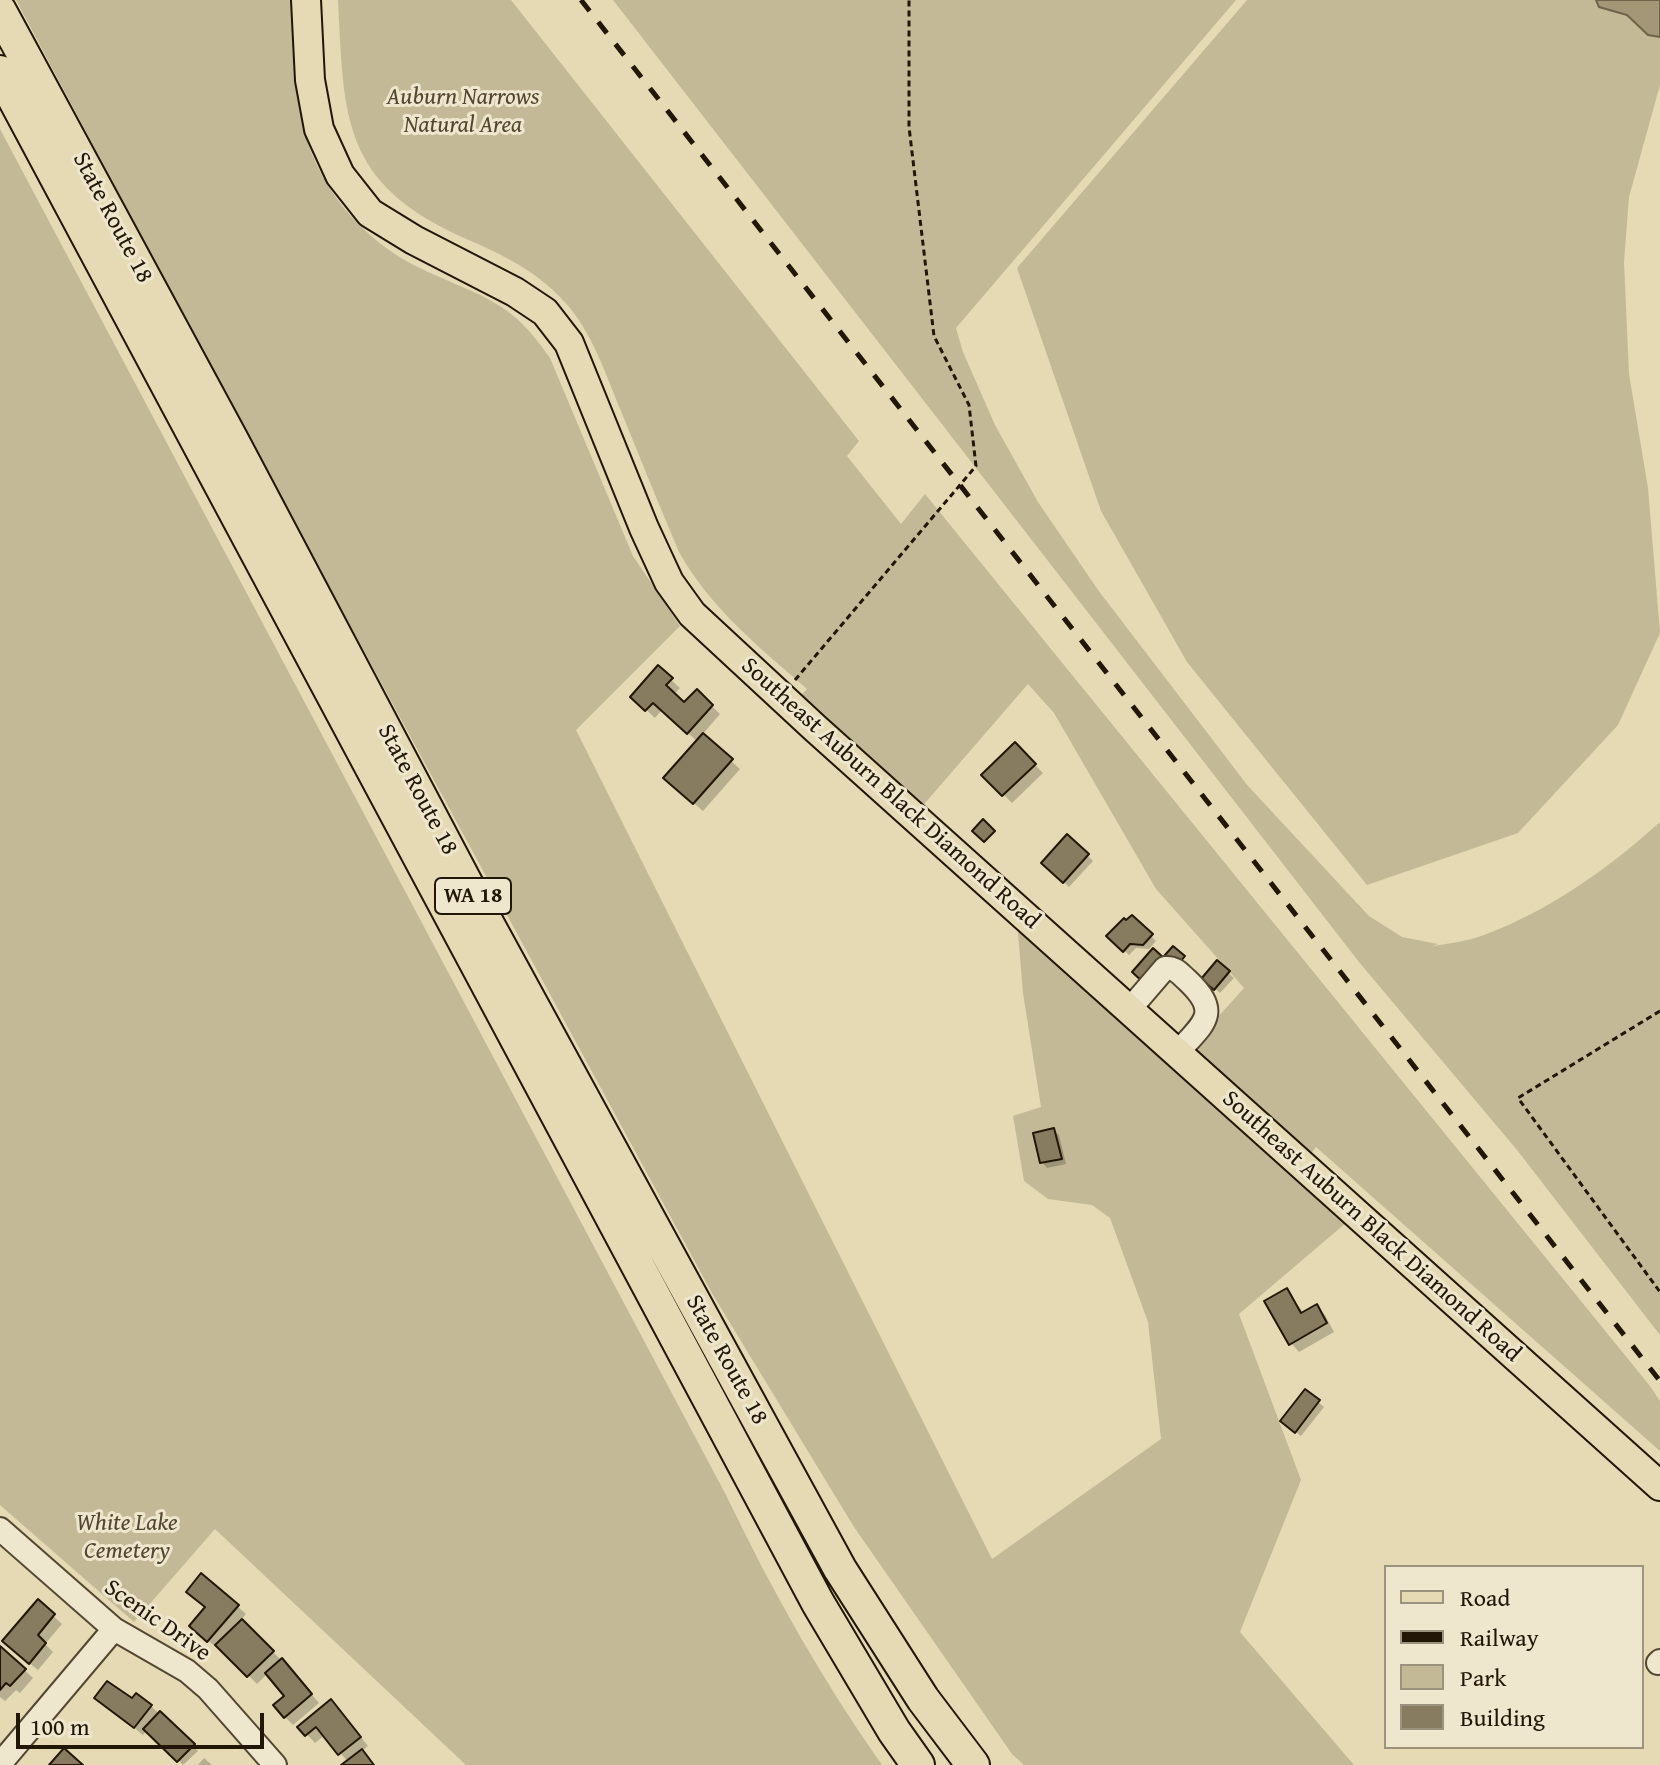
<!DOCTYPE html>
<style>
body{margin:0}
#map{position:relative;width:1660px;height:1765px;overflow:hidden;background:#e5dab3;font-family:"Gentium Book Plus",serif}
canvas{display:block}
.legend{position:absolute;left:1384px;top:1565px;width:260px;height:184px;box-sizing:border-box;background:#eee7ce;border:2px solid #9c937e;margin:0;padding:10px 14px;list-style:none;font-size:24px;color:#221606}
.legend li{display:flex;align-items:center;gap:16px;height:40px}
.legend b{width:40px;border:2px solid #9c937e}
.scale{position:absolute;left:16px;top:1713px;width:248px;height:36px;box-sizing:border-box;border:4px solid #221606;border-top:0;padding-left:10px;font-size:24px;line-height:28px;white-space:nowrap;color:#221606;-webkit-text-stroke:6px #eee7ce;paint-order:stroke}
</style>
<div id="map">
<canvas width="1660" height="1765"></canvas>
<ul class="legend">
<li><b style="height:10px;background:#e5dab3"></b>Road</li>
<li><b style="height:10px;background:#221606"></b>Railway</li>
<li><b style="height:22px;background:#c4b996"></b>Park</li>
<li><b style="height:22px;background:#877c60"></b>Building</li>
</ul>
<div class="scale">100 m</div>
</div>
<script>
const ctx = document.querySelector('canvas').getContext('2d');
ctx.lineJoin = 'round';
function fillPath(path, color) {
  ctx.fillStyle = color;
  ctx.fill(path, 'evenodd');
}
function strokePath(path, color, width, dash) {
  ctx.strokeStyle = color;
  ctx.lineWidth = width;
  ctx.lineCap = dash ? 'butt' : 'round';
  ctx.setLineDash(dash || []);
  ctx.stroke(path);
}
function write(font, color, halo, rows, align = 'center') {
  ctx.font = font + ' "Gentium Book Plus",serif';
  ctx.lineWidth = 6;
  ctx.setLineDash([]);
  ctx.textBaseline = 'middle';
  ctx.strokeStyle = halo;
  ctx.fillStyle = color;
  for (const [text, x, y, turn = 0] of rows) {
    ctx.save();
    ctx.translate(x, y);
    ctx.rotate((+turn || 0) * Math.PI / 180);
    ctx.textAlign = isNaN(turn) ? turn : align;
    if (halo) ctx.strokeText(text, 0, 0);
    ctx.fillText(text, 0, 0);
    ctx.restore();
  }
}
fillPath(new Path2D(`
 M16,0h277c2,39 1,78 8,116 12,67 61,125 121,153 61,29 88,30 128,89l83,198 47,70 -104,104 416,829 169,-120 -13,-117 -38,-104 -18,-13 -44,-6 -24,-18 -11,-65 28,-9 -18,-114 -7,-84 331,313 -108,92 62,166 -61,152 114,133h-330l-12,-11 -158,-227 -141,-232 -465,-858z
 M338,0h173l348,441 -12,15 54,68 24,-30 725,892 10,15v50l-344,-304 -14,18 -120,-108 62,-69 -88,-99 -102,-176 -26,-29 -115,133 -122,-111 16,-17c-49,-43 -96,-80 -128,-137 -20,-47 -39,-94 -58,-141 -15,-36 -27,-73 -51,-103 -29,-35 -66,-53 -106,-70 -122,-55 -120,-118 -126,-238z
 M613,0h623l-280,328 7,24 32,73 43,77 60,88 150,196 121,130 33,21 36,7 -8,3c17,-4 37,-5 54,-12 65,-24 125,-67 176,-113v513l-143,-185 -158,-188z
 M1247,0h413v85l-31,112 -5,65 5,112 19,114 12,145 -42,92 -100,108 -151,52 -180,-223 -86,-151 -84,-243z
 M0,129l726,1366c45,94 96,185 156,270h-416l-251,-236 -81,93 -134,-117z`), '#c4b996');
const water = new Path2D(`
 M1596,0h64v37l-12,-2 -21,-20 -28,-8z`);
fillPath(water, '#a39778');
strokePath(water, '#6f634a', 2);
fillPath(new Path2D(`
 M658,668l22,20 -7,7 12,10 12,-13 23,22 -18,21 38,34 -37,42 -29,-25 24,-44 -36,-32 -7,8 -22,-21z
 M1015,745l28,28 -31,30 -28,-28z
 M1067,836l26,25 -24,26 -25,-24z
 M1132,917l24,24 -7,8 -13,-1 -7,7 -20,-19z
 M1217,963l17,15 -14,15 -16,-15z
 M1054,1130l5,5 7,29 -19,4 -5,-6z
 M1287,1290l17,24 12,-7 9,8 9,17 -35,20 -8,-9z
 M1318,1402l6,5 -23,29 -13,-10z
 M38,1602l24,22 -17,20 8,8 -15,18 -25,-20z
 M237,1606l9,8 -5,6 49,49 29,34 -26,22 -8,-8 2,-21 -19,-23 -11,11 -38,-38 -2,2 -17,-14z
 M0,1648l33,30 -13,15 -4,-3 -11,11 -5,-4z
 M97,1698l35,3 19,5 47,45 -15,14 -36,-35 -4,5z
 M339,1710l29,36 -6,5 12,14h-29l3,-3 -23,-27 -10,8 -15,-16z
 M204,1758l8,7h-14z`), '#0003');
const building = new Path2D(`
 M658,665l15,13 -7,7 18,17 13,-13 16,16 -26,29 -34,-31 -8,8 -15,-14z
 M703,733l30,26 -40,45 -30,-26z
 M1015,742l21,22 -34,32 -21,-21z
 M983,819l12,12 -11,11 -12,-11z
 M1067,834l22,20 -26,29 -22,-20z
 M1132,915l21,19 -10,11 -13,-1 -7,8 -17,-16 18,-18 2,2z
 M1173,946l12,10 -8,10 -12,-11z
 M1153,948l12,11 -21,24 -12,-11z
 M1217,960l13,11 -16,19 -13,-11z
 M1054,1128l8,31 -22,4 -7,-30z
 M1287,1288l14,25 16,-9 10,19 -38,22 -25,-44z
 M1305,1389l15,11 -25,33 -15,-12z
 M201,1573l38,32 -32,37 -18,-16 16,-19 -19,-15z
 M38,1599l17,15 -17,21 8,8 -17,21 -27,-23z
 M242,1619l32,32 -27,26 -32,-32z
 M0,1646l26,23 -16,17 -4,-3 -6,7z
 M282,1658l30,36 -28,24 -11,-13 11,-9 -19,-23z
 M107,1681l25,17 4,-5 16,12 -18,23 -40,-30z
 M331,1699l30,38 -23,18 -22,-28 -11,9 -8,-9z
 M160,1711l35,33 -18,18 -34,-33z
 M64,1748l19,17h-34z
 M362,1749l12,16h-33z`);
fillPath(building, '#877c60');
strokePath(building, '#221606', 2);
const minor = new Path2D(`
 M1129,1010l36,-42c10,-1 14,5 22,12 35,33 17,43 -10,73
 M0,1529l114,100 73,42 21,18 67,76
 M1658,1663l2,-2
 M0,1764l114,-135`);
const major = new Path2D(`
 M306,0l4,80 9,49 21,46 30,38 44,27 101,52 30,20 24,31 75,185 25,54 23,32 123,114 845,758`);
const highway = new Path2D(`
 M0,11l232,429 254,481 354,648 83,130 50,66
 M0,72l818,1531 76,128 24,34`);
strokePath(minor, '#534731', 26);
strokePath(major, '#221606', 32);
strokePath(highway, '#221606', 36);
strokePath(new Path2D(`
 M795,680l181,-214 -7,-61 -35,-69 -25,-209v-127
 M1660,1011l-142,87 142,194`), '#221606', 3, [6, 4]);
strokePath(minor, '#eee7ce', 22);
strokePath(major, '#e5dab3', 28);
strokePath(highway, '#e5dab3', 32);
strokePath(new Path2D(`
 M581,0l1079,1381`), '#221606', 5, [14, 14]);
for (const [x, y, w] of [
 [473,896,76]
]) {
  const box = new Path2D();
  box.roundRect(x - w / 2, y - 18, w, 36, 6);
  ctx.fillStyle = '#eee7ce';
  ctx.fill(box);
  strokePath(box, '#221606', 2);
}
write('bold 22px', '#221606', null, [
 ["WA 18",473,896]
]);
write('italic 24px', '#534731', '#eee7ce', [
 ["Auburn Narrows",463,98],
 ["Natural Area",463,126],
 ["White Lake",127,1524],
 ["Cemetery",127,1552]
]);
write('24px', '#221606', '#eee7ce', [
 ["State Route 18",112,218,62],
 ["State Route 18",417,790,62],
 ["Southeast Auburn Black Diamond Road",890,794,42],
 ["Southeast Auburn Black Diamond Road",1371,1227,42],
 ["State Route 18",726,1360,61],
 ["Scenic Drive",157,1621,35]
]);
</script>
